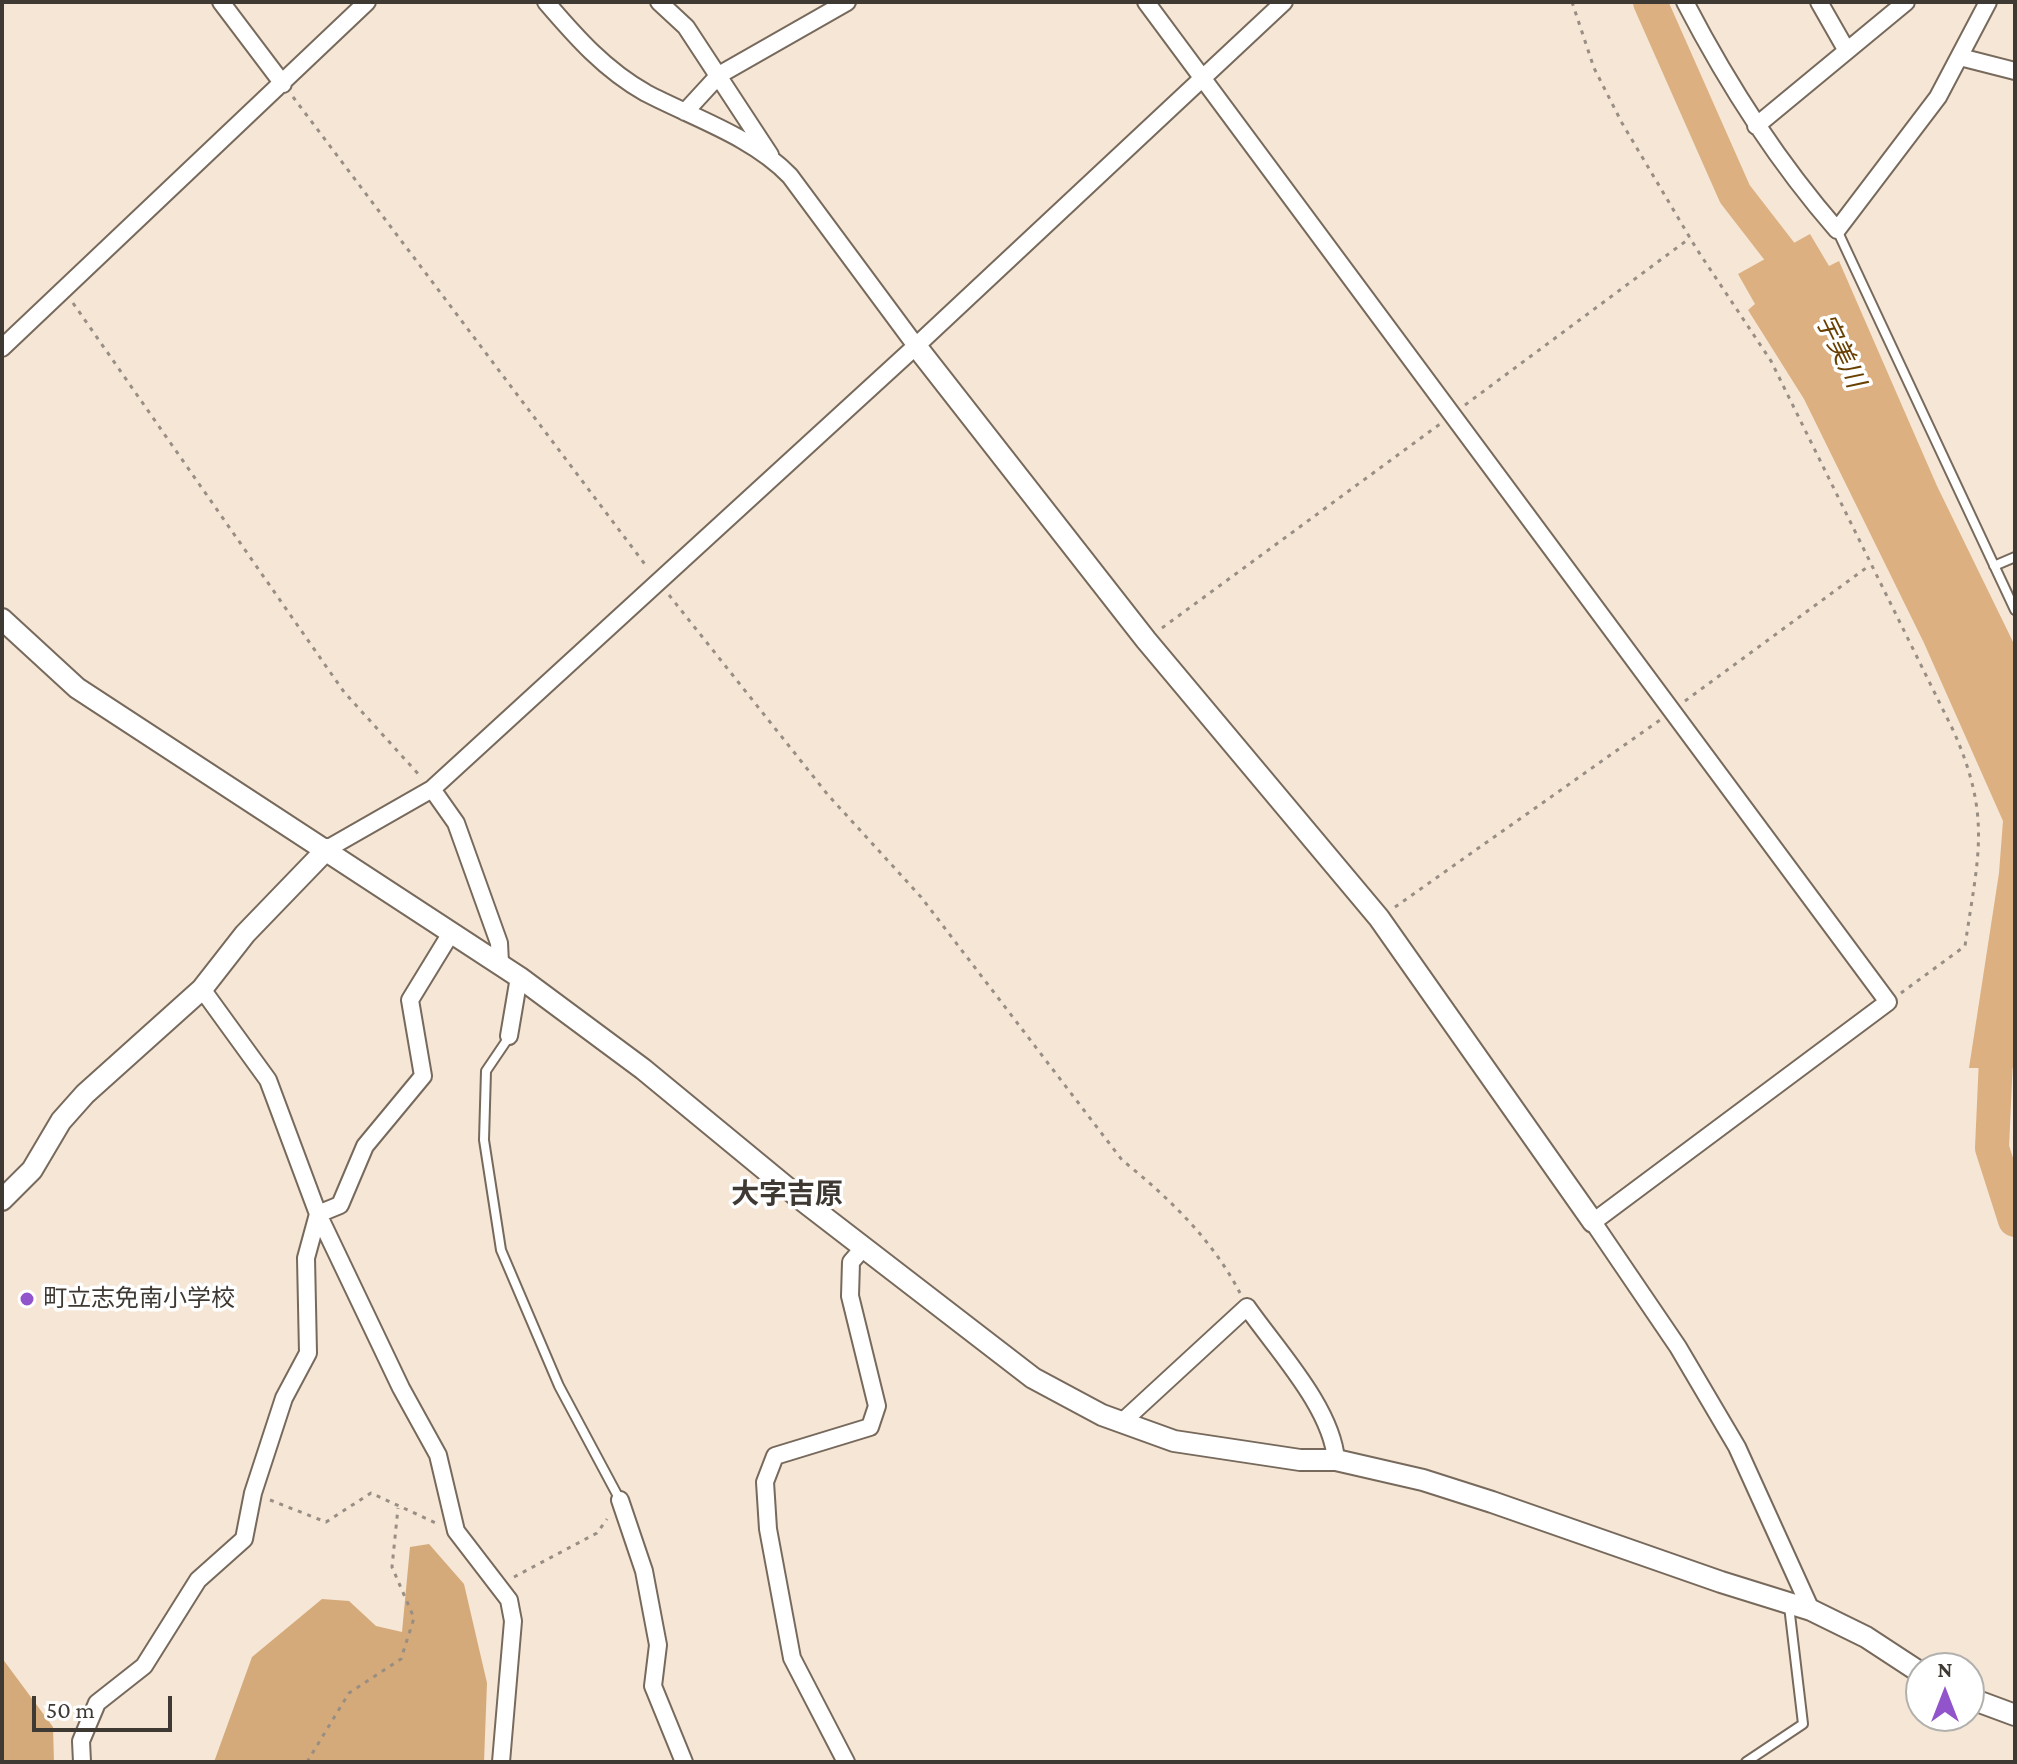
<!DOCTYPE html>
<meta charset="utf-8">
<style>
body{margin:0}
#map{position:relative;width:2017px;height:1764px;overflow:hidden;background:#f5e6d6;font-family:"Crimson Pro",serif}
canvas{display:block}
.frame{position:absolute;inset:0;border:4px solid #3f3933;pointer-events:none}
.north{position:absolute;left:1905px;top:1652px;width:80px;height:80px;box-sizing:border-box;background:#fff;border:2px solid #b2b0ad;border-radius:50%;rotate:0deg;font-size:22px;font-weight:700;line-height:32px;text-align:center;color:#3f3933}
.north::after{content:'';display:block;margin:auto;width:28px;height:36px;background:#9254ca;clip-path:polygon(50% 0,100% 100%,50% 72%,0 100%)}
.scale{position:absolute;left:32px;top:1696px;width:140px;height:36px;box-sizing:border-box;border:4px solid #3f3933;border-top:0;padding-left:10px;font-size:24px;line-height:28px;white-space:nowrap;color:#3f3933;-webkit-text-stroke:6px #fff;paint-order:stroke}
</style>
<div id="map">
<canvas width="2017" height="1764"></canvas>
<div class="frame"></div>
<div class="north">N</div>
<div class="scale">50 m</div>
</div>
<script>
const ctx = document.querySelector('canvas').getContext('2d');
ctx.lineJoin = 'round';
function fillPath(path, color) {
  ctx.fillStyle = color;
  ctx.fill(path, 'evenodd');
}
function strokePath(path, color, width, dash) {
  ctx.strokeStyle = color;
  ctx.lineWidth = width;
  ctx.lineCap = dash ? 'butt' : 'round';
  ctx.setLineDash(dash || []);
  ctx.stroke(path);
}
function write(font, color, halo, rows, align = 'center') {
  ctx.font = font + ' "Crimson Pro","Noto Sans JP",serif';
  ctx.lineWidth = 7;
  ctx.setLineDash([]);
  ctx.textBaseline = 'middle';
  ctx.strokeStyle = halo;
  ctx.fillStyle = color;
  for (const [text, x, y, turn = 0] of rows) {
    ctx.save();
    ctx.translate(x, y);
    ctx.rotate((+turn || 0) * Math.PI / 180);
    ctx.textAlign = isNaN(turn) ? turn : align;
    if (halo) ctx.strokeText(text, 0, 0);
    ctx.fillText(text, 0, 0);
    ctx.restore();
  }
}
fillPath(new Path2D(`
 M429,1544l35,40 23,99 -3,79h-270l38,-105 70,-58 27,2 27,25 26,6 8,-85z
 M2,1658l51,69 1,35h-52z`), '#d5aa7a');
fillPath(new Path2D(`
 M1810,234l19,32 10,-5 98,225 78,160v422h-46l30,-195 4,-52 -79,-178 -120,-244 -56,-89 7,-6 -17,-30z`), '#dcb080');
strokePath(new Path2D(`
 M1650,2l85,192 72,93
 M2015,938l-17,76 -6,134 23,72`), '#dcb080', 34);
const service = new Path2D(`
 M1837,230l178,380
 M1994,566l21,-9
 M509,1037l-23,34 -2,69 17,110 58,136 61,114
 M1746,1762l57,-38 -14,-118`);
const minor = new Path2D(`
 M221,2l62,82
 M546,2c30,35 59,68 100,91 48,25 107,44 144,83l126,170
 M659,2l27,25 84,128
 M1146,2l742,1000 -295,220 85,125 59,100 74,163
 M1685,2c43,83 91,158 152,228l101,-133 50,-95
 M1819,2l28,49
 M1960,57l55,14
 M685,112l34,-37 128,-73
 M1756,126l150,-124
 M2,348l365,-346
 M432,789l24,34 43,120 1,20
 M327,849l105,-60 484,-443 368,-344
 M202,989l66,91 50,134 83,174 37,67 18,76 53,69 4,21 -12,141
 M509,1036l10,-59
 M318,1214l22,-9 25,-59 58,-70 -13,-76 41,-67
 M1121,1423l126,-116c30,43 85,101 89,153
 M620,1500l24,71 14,74 -5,41 31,76
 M82,1762l-1,-21 16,-38 47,-37 54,-86 46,-41 9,-46 31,-95 24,-45 -2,-95 12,-44
 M846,1762l-54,-104 -24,-129 -3,-47 10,-26 95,-29 7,-21 -27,-110 1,-34 13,-15`);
const tertiary = new Path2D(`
 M916,346l230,294 233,278 214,304
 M2,619l75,69 442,289 124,92 159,131 231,178 69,37 72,26 126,19h36l87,20 69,22 229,80 90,28 55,27 55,36
 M2,1200l30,-30 29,-49 24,-27 117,-105 43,-55 82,-85
 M1969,1698l46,17`);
strokePath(service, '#776a5c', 12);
strokePath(minor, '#776a5c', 20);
strokePath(tertiary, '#776a5c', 24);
strokePath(new Path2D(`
 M1572,2l22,66 28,55 74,125 75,113 182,369c39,87 25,126 12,216l-64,47
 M293,97l354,470
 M73,303l271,389 77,85
 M1465,405l225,-167
 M669,595l159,200 93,102 201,263c47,38 90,79 118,133
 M1162,628l278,-204
 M1685,701l181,-133
 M1395,907l265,-187
 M270,1500l56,22 45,-29 67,31
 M514,1577l83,-44 10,-14
 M307,1762l42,-69 52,-34 13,-41 -22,-51 6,-59`), '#988e83', 3, [4, 6]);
strokePath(service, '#fff', 8);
strokePath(minor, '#fff', 16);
strokePath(tertiary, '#fff', 20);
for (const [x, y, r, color] of [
 [27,1299,8,"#9254ca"]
]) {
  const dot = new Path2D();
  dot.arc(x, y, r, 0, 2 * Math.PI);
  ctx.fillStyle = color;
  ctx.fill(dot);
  strokePath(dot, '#fff', 3);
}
write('24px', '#3f3933', '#fff', [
 ["町立志免南小学校",43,1299]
], 'left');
write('italic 26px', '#694001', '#fff', [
 ["宇美川",1840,351,64]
]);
write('bold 28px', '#3f3933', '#fff', [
 ["大字吉原",787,1194]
]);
</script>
